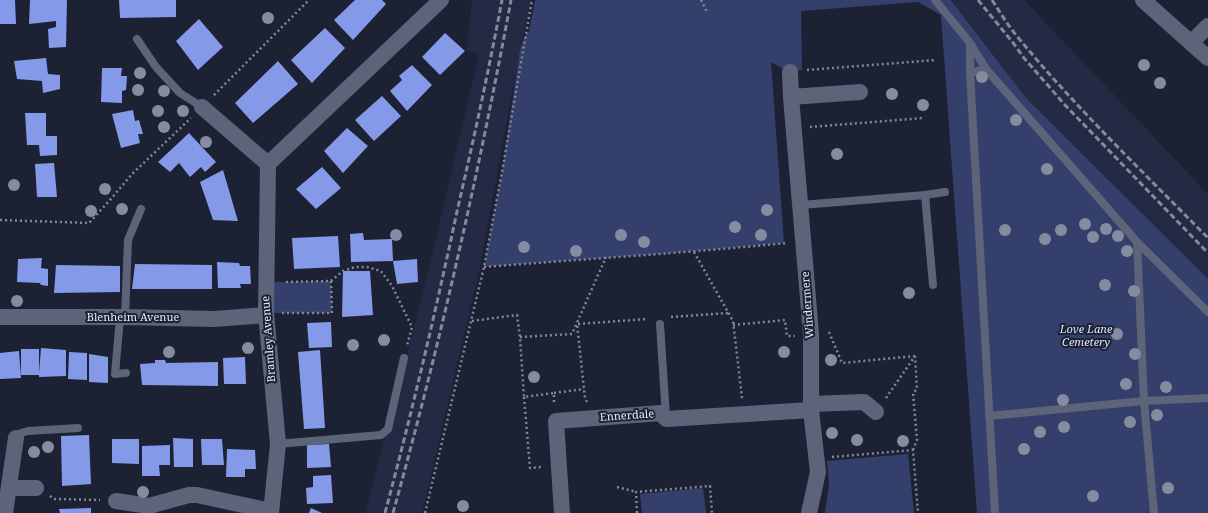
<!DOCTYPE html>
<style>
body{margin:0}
canvas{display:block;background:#1c2134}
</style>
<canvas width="1208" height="513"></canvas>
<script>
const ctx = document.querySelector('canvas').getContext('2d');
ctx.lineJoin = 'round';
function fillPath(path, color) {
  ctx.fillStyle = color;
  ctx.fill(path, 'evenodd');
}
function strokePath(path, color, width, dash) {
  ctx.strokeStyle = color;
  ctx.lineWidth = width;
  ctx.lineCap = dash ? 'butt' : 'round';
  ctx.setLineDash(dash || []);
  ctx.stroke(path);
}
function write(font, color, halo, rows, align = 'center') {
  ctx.font = font + ' "Noto Serif",serif';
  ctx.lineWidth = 4;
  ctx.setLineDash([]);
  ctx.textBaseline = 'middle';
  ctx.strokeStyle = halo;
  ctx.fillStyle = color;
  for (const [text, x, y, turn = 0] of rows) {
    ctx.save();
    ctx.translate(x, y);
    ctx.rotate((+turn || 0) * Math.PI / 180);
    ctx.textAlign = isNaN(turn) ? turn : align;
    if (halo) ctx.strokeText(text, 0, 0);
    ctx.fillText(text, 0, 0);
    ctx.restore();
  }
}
fillPath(new Path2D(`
 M472,0h60l-12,49 -40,218 -58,246h-57l57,-215 57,-244 -12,-4z
 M952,0h72l184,194v85l-182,-181z`), '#242a43');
fillPath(new Path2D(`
 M535,0h416l75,98 182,181v234h-231l-36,-498 -23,-13 -117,9 1,59 -12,2 -19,-10 13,181c-100,10 -200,16 -300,24l18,-95 18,-123 5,-13 4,-4z
 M331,281l1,32h-59v-31z
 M908,454l6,59h-89l4,-28 -2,-24z
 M703,488l3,25h-64l-2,-19z`), '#343f6c');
fillPath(new Path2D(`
 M0,0h15l1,24h-16z
 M30,0h37l-1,47 -17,1 -1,-19 8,-2v-6l-27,3z
 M119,0h57v17l-56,1z
 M355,0h27l4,4 -33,36 -19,-20z
 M199,19l24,28 -25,23 -22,-29z
 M325,28l20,20 -33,35 -21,-23z
 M445,33l20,18 -25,24 -18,-18z
 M46,58l2,16 12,1v14l-17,4 -1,-12 -25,-2 -3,-18z
 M278,61l20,23 -45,39 -18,-20z
 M412,65l20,20 -25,26 -17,-20 12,-11 -3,-4z
 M102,68h20l-1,8h6l-1,14 -4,1v12l-21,-1z
 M382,96l19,20 -27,25 -19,-21z
 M133,110l2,11 4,-1 4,14h-5l2,9 -19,5 -9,-34z
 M25,113h21v23h11v19l-17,1 -1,-11h-12z
 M347,128l21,18 -25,27 -19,-22z
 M189,133l27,29 -11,10 -4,-5 -11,10 -11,-14 -9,9 -12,-10z
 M54,163l3,34h-20l-2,-33z
 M322,167l19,21 -25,21 -20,-20z
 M223,170l15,51 -25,-1 -13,-38z
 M363,233l1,7 28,-1 1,22 -42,1 -1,-28z
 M338,236l2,31 -46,2 -2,-31z
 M42,258l-1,10 7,1v17l-7,-1 -1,-2 -23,-1 1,-23z
 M417,259l1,23 -21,2 -4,-23z
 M217,262l22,1 1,3h10l1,18h-11l1,4h-23z
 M135,264l77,1v24h-80z
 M56,265l64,1v26l-66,1z
 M343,271h27l3,44 -31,2z
 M331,322l1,25 -23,1 -2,-25z
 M41,348l25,2v26l-27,1v-2h-18v-26h18v24z
 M320,350l5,78 -21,1 -6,-77z
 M19,351l2,27 -21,1v-26z
 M69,352l18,1v27l-19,-1z
 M89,354l19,3v26l-19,-1z
 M245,357l1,27h-22l-1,-26z
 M155,360h10l1,3 52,-1v24l-76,-1 -2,-21 15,-1z
 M89,435l2,49 -29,2 -1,-50z
 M173,438l20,1v28h-19z
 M112,439h27v25l-27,-1z
 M201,439h21l2,26h-22z
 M329,444l2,23 -24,1v-23z
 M170,445v20h-11l1,11h-18v-30z
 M227,449l28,1 1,19h-11v8h-19z
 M331,475l2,28 -26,1 -1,-16 7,-1v-11z
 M91,508v5h-31l-1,-4z
 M311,508l11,5h-13z`), '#8599e9');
strokePath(new Path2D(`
 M701,0l6,12
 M807,70l129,-10
 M214,95l95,-95
 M810,127l113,-9
 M0,220l89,3 21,-23 22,-26 59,-56
 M694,252l39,69 9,77
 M484,267c101,-8 202,-14 303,-24
 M331,281l12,-10 12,-4h12l14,4 11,15 20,41 -5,19
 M282,313h50l-1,-32 -48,1
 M671,317l57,-4
 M472,321l45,-6 3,22 4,60 30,-4v12
 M733,325l52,-5 2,16h8
 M829,332l13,31 73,-7
 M520,337l52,-3 34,-77
 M554,393l30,-4
 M524,397l6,71 12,-1
 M886,398l29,-42
 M587,402l-2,-4 -8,-74 71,-5
 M913,450l4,-10 -4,-47 4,-4 -2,-33
 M832,457l81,-7 5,63
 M617,487l19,5
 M50,496l4,3 46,1
 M425,513l59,-246 18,-95 30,-172
 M637,513l-1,-21 74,-6 2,27`), '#838898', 2.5, [2, 3]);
strokePath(new Path2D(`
 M935,0l35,43 16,26
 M137,39l19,28 24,26 22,14
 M970,44v29
 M925,195l20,-3
 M801,205l124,-10 8,90
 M1137,242l7,159 10,112
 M125,317l3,-77 13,-31
 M120,318l-5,56 11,-1
 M660,324l6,93
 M989,416l155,-15 64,-3
 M16,438l5,-5 7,-2 50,-3
 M278,444l103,-9 7,-6 16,-71
 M995,513l-25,-440 16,-4 151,173 71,70`), '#5d647a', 8);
strokePath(new Path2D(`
 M1143,0l65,58
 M1192,42l16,-16
 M790,72l1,25 18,213 2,25v75l7,62 -9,41
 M791,97l69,-5
 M202,107l66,57
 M0,317h125l89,2 52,-4
 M811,404l53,-2 12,10
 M9,488h27
 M116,501l33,5 40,-11h8l74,16
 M5,513l11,-75
 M271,513l7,-69 -12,-131 2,-149 173,-164
 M562,513l-6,-92 105,-8 5,6 145,-9`), '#5d647a', 16);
strokePath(new Path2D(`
 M978,0l36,44 10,14 41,47 143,148
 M992,0c8,12 15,24 24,35 59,72 127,137 192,203
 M385,513c27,-101 51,-203 73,-306 16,-69 31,-138 44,-207
 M393,513c47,-169 86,-341 118,-513`), '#858999', 3, [6, 3]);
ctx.fillStyle = '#868ca0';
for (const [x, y] of [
 [268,18],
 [1144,65],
 [140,73],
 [982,77],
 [1160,83],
 [138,90],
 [164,91],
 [892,94],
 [923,105],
 [158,111],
 [183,111],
 [1016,120],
 [164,127],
 [206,142],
 [837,154],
 [1047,169],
 [14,185],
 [105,189],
 [122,209],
 [767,210],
 [91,211],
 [1085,224],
 [735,227],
 [1106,229],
 [1005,230],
 [1061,230],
 [396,235],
 [621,235],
 [761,235],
 [1118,236],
 [1093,237],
 [1045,239],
 [644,242],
 [524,247],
 [576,251],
 [1127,251],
 [1105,285],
 [1134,291],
 [909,293],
 [17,301],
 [1117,334],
 [384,340],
 [353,345],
 [248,348],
 [169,352],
 [784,352],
 [1135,354],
 [831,360],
 [534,377],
 [1126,384],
 [1166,387],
 [1063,400],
 [1157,415],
 [1130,422],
 [1064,427],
 [1040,432],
 [832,433],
 [857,440],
 [903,441],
 [48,447],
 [1024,449],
 [34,452],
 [1168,488],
 [143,492],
 [1093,496],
 [463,506]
]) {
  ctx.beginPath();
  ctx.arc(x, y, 6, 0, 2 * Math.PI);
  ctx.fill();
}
write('11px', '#e7ebf8', '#1c2134', [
 ["Windermere",808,305,-94],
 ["Blenheim Avenue",133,318],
 ["Bramley Avenue",269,339,-94],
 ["Ennerdale",627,416,-4]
]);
write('italic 11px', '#dde3f9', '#1c2134', [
 ["Love Lane",1086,330],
 ["Cemetery",1086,343]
]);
</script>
